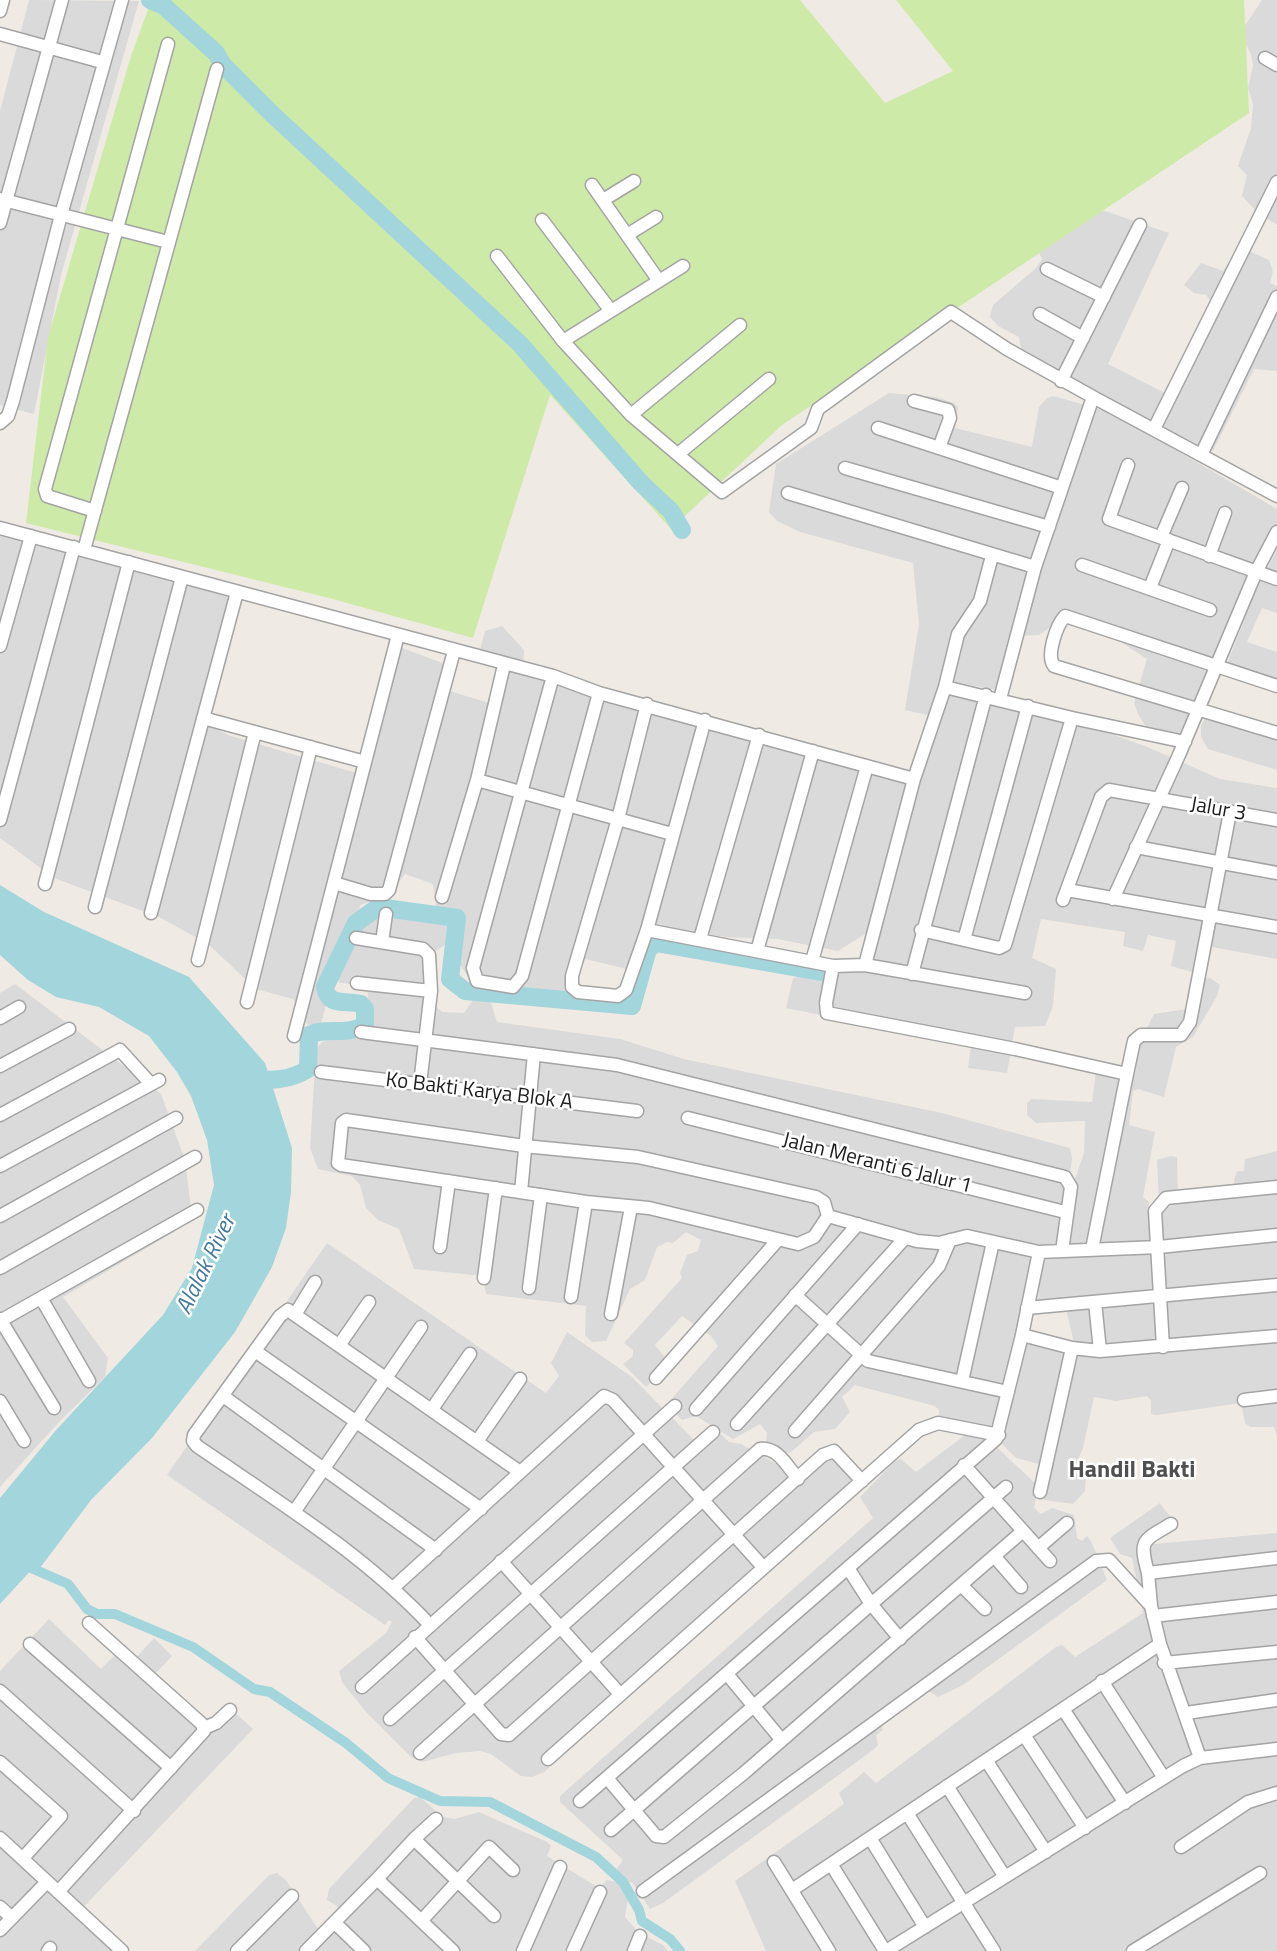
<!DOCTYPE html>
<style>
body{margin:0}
canvas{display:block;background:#efeae3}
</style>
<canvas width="1277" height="1951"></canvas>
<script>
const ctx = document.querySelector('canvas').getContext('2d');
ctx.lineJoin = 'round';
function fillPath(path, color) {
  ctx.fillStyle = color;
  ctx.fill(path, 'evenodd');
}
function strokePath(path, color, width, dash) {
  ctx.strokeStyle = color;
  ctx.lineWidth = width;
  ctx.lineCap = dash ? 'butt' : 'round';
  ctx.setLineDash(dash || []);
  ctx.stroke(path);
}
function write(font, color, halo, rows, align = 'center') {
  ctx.font = font + ' "Titillium Web",sans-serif';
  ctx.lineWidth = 5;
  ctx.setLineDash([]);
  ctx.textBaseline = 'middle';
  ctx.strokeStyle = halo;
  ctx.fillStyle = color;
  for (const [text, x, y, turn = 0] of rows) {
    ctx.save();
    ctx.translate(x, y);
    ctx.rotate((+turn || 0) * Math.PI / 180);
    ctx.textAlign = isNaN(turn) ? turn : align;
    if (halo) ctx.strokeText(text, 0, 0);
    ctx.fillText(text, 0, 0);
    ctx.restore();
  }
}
fillPath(new Path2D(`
 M29,0l110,1 -78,274 -27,139 -34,-9v-294z
 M1262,0h15v225l-19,-12 -16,-17 5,-21 -9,-9 13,-38 2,-24 -5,-16 5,-22 -2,-12 -11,-21z
 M1091,210l14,1 64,22 -61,131 57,29 49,-88 -8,-10 -12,-2 -10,-8 17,-22 22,8 12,-19 12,-2 22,10 4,11 -3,12 7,3v85l-23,-2 -41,82 -128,-58 -62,-33 -4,-23 -21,-11 -8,-9 3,-12 43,-37 6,-9 -5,-11z
 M889,393l47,4 18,6 4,4 -3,21 77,19 7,-40 8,-9 6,-2 58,16 166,97v23l-96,214 -30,-11 -13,-21 -4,-11 13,-44 -37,-24 -51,-14 -20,14 -23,1 -11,56 -60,-12 -7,27 -10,8 -23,-5 14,-86 -6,-61 -113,-31 -23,-11 -8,-9 7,-48z
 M0,536l28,4 208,55 -33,127 25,13 135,40 39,-127 46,17 -5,24 56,17 9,-35 -29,-17 6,-23 17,-5 22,24 -1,19 385,114 -38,148 -32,20 -61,-12 -51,-2 -71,-11 -28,43 -42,-10 -23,38 -75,-8 -19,-12 -17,-26 9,-24 -1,-12h-22l-4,-31 -28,-10 -17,22 -28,9 -2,13 10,-1 7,-5h18l32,7 32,-1 -1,15 -6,9 -16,10 -1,52 9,8 22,1 9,-13 5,-3 12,2 7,23 123,17 64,20 258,54 128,35 2,11 -13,97 -17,-2 -43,175 -60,-8v-11l-4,-4 -80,-21 -13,12 8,15 -15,17 -21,3 -24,21 -24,-8 1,-12 -7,-9 -27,15 -37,-23 -14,4 -15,-16 51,-58 -7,-10 -29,-20 -27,29 13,16 -1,6 -21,20 -23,-23 10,-8v-6l-9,-7 58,-65 -2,-5 7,-18 11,-4 3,-11 -15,-8 -13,11 -6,-1 -10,5 -12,33 -15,9 -24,52 -14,1 -7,-7 1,-29 -100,-12 -3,-18 -69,-7 -15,-40 -21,-9 -12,-12 -6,-23 -8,-9 -34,-7 -8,-21 6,-99 6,-7 46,-13 1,-29 -3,-15 -26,-2 -6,-9 -13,50 -13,1 -15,-26 -37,-10 -48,-45 -49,-27 -105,-39 -54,-40z
 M1277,550v63l-15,-5 -15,34 30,10v39l-54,-17 35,-89z
 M947,691l142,35 56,20 75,33 57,9v171l-76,-14 -9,27 -21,-6 5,-25 -28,-6 -5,16 -20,-5 2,-14 -84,-13 -9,39 24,11 -3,37 -8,20 -30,1 -8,46 -39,-5 3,-23 -185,-37 7,-30 81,-19 7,-46z
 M1207,715l70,18v37l-69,-21 -7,-12v-12z
 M1210,978l10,7 -3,11 -24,41 -17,10 -12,50 -26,-8 -5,2 -4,34 26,7 -12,65 6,5 5,43 -87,10 6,-70 11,-32 1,-32 -49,2 -9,-8v-12l4,-4 61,3 4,-31 27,5 31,-62 33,-5 9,-29z
 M15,984l146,110 24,66 7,57 -18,15 -111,65 45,61 -3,19 -46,45 -59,65v-494z
 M1277,1151v286l-3,-10h-24l-5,-4 -4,-20 -84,12 -6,-1v-13l-4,-5 -31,5 -22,-4 -11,51 -8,19 11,7 -1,17 -12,13 -29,-4 -1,-35 -27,-7 -15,-15 25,-101 48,1 -8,-34 -28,-7 4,-40 3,-3 116,-10 -4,-89 13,-4 7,1 1,39 57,-4 -1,-12 3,-9h7l1,-12z
 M327,1243l219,150 13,-17 -8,-13 16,-31 65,45 62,63 17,-7 10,1 8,8 12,2 54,30 41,-20 32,31 -324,287 -12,5 -11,-1 -30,-22 -11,-3 -24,2 -34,9 -11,-5 -45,-45 -24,-30 -3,-11 47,-38 6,-11 -3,-2 -4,5 -218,-150z
 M969,1432l19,7 50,47 -4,22 7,6 11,-6 22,7 3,23 5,3 5,-5 4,5 16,39 -144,105 -25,12 -11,-7 -46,34 2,6 -7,5 2,10 -5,5 -210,153 -13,6 -18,-27 -6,1 -8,-8 -2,-5 7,-10 -63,-58v-6l313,-278 -13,-21 35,-36 6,-2 15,13z
 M1160,1503l14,19 -19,16 -1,6 123,-11v418h-511l-31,-70 109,-77 -5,-11 25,-21 12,11 180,-136 6,-2 13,12 68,-44 -11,-55 -12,-4 -10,-16z
 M49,1619l52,50 19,-19 13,11 21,-23 18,18 -16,17 54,51 18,-18 25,23 -177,186 37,36h-66l-3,-3 -3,3h-41v-280z
 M420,1797l23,20 12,2 24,-7 68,30 4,4 -4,10 52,32 8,-8 14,3 8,11 -4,23 14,16 24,12 5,6h-473l74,-76 8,-2 9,7 34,52 20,-24 -13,-8 2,-11 85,-91z`), '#dbdada');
fillPath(new Path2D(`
 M146,0h654l85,103 68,-32 -57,-71h348l5,113 -467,312 -111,104 -121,-134 -77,243 -144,-40 -303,-75 22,-186 83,-281 19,-52z`), '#ceeaa8');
fillPath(new Path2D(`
 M0,885l44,27 145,65 76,86 27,85 -1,44 -5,36 -14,39 -37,65 -83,106 -61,62 -54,72 -2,-6 -35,38v-106l57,-69 106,-114 29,-47 22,-83 -7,-45 -16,-44 -14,-24 -28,-36 -50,-29 -43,-10 -28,-17 -28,-25z`), '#a3d5dd');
strokePath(new Path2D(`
 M22,1564l46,20 19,25 10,5h18l78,33 61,42 16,3 76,51 42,35 52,23 50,1 106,55 27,25 16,28 3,11 28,18 10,12`), '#a3d5dd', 10);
strokePath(new Path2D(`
 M150,0l14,6 52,47 7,12 47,47 250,232 121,139 30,28 11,19
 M249,1078c21,3 40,3 59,-9l1,-34c20,-9 40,2 56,-11v-15l-4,-5c-16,-4 -33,3 -36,-17l31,-64 22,-16 79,11 -7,61 15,12 167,15 16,-57 8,-6 165,29`), '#a3d5dd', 18);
const minor = new Path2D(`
 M0,11l3,-11
 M0,34l102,28
 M1265,58l12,7
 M592,185l67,96
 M0,199l168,43
 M603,200l31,-19
 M542,220l69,91
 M0,223l62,-223
 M627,235l29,-18
 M497,256l66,85 68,74 91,77 89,-64 7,-19 133,-97 56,37 86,48 -58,170 -35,132
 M1047,269l57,28
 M1040,314l43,24
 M563,341l120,-75
 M1061,381l79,-156
 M1093,397l184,99
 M914,401l34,9 2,8 -11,30
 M631,415l109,-90
 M0,423l8,-7 5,-15 48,-186 61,-215
 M878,428l184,60
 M1154,429l123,-247
 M678,454l91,-75
 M1201,455l76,-158
 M1128,465l-19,54 168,60
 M845,468l204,59
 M788,493l247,74
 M95,511l-48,-15 -2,-7 123,-445
 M0,528l553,148 46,17 315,86
 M1161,537l21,-49
 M84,550l133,-481
 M992,556l-12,45 -22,33 -13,53 -31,92 -49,186 160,28
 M1209,556l16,-43
 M1082,565l128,45
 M1150,588l19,-48
 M0,646l31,-110
 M553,676l-80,292 4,13 36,6 9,-11 77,-283
 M1277,686l-212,-70c-9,10 -19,40 -11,50l223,67
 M647,704l-29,115 -46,157v11l6,5 40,4 8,-6 21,-60 58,-210
 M203,718l162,44
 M1072,718l113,24
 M477,780l195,54
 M0,820l74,-273
 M1136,847l141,26
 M334,883l37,11h14l4,-4 65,-239
 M45,884l84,-322
 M1067,890l210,37
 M442,897l35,-117 27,-115
 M1113,899l66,-144 77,-183 21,-40
 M1063,900l38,-103 8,-7 168,30
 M95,907l87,-330
 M151,913l86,-321
 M647,930l186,36
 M921,930l78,18 6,-3 67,-227 -127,-31
 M356,938l67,11 6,6 2,36 -11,93
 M700,939l59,-204
 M964,940l64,-234
 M382,942l4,-28
 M757,951l56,-200
 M198,960l57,-228
 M812,961l55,-195
 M865,965l-32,1 -7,37 1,10 188,36 112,25 -35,175
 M912,974l74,-279
 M357,983l74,8
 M247,1002l64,-255
 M0,1018l19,-11
 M361,1032l256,33 448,112 6,10 -9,64
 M294,1036l104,-401
 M0,1066l69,-37
 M321,1072l316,39
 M1127,1074l7,-33 7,-6h40l9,-13 40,-210
 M0,1115l120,-65 31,34
 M688,1118l377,94
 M0,1166l159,-86
 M521,1192l13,-138
 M0,1216l176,-98
 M828,1216l-14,21 -16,7 -149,-36 -63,-6 -245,-37 -3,-2 4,-40 4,-3 178,26 114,11 178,40 8,5 4,14 89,25 22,2 28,-7 72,16 120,-5 118,-12
 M440,1247l9,-66
 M0,1268l195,-111
 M484,1278l12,-90
 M529,1288l12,-93
 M795,1295l73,66 140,31
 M571,1297l15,-95
 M41,1298l48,83
 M1095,1302l5,49
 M1027,1308l250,-23
 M296,1313l19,-31
 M611,1314l20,-107
 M0,1319l54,89
 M0,1321l197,-111
 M1022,1335l50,13 28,3 177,-15
 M340,1344l29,-42
 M1163,1347l-8,-136 11,-13 111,-11
 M255,1351l226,158
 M656,1378l121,-137
 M962,1381l31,-139
 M223,1396l213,154
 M1244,1400l33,-4
 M0,1401l24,40
 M432,1409l38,-55
 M696,1409l162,-185
 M737,1424l168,-186
 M795,1431l144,-165 11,-26
 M478,1440l42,-61
 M964,1465l86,96
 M1040,1492l32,-144
 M294,1512l127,-185
 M1038,1548l29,-25
 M994,1556l27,31
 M501,1561l119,133
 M848,1568l23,36 29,35
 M1148,1573c-9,-33 -6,-32 23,-49
 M961,1585l24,24
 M394,1587l210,-191 9,4 150,167
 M1153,1616l124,-14
 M429,1624c-67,-71 -152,-123 -232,-178l-4,-5 1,-6 86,-119 8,-6 232,162
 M415,1637l86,97 8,1 314,-280 11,-4 28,30
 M30,1644l141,124
 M1160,1644l-9,-38 -3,-33 129,-15
 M1164,1663l113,-11
 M727,1674l53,64
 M1102,1681l62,97
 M362,1687l313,-281
 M0,1691l134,120
 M1063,1709l62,94
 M1186,1713l91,-13
 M390,1719l323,-287
 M204,1728l12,-5 14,-13
 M1024,1735l61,93
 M420,1753l340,-304c18,-2 27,17 38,30
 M548,1759l371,-329 19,-7 61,12
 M986,1760l60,92
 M0,1762l61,54 -38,42
 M607,1778l49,58 8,1 80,-64 279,-242
 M947,1786l58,91
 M580,1801l416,-362 26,-104 17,-83
 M907,1813l87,138
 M611,1830l395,-343
 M0,1838l122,113
 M870,1838l55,89
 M414,1839l22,-20
 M1181,1847l67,-45 29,-9
 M774,1862l55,89
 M831,1864l54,87
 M377,1879l37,-40 80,77
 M792,1890l368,-246 40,114
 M643,1891l453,-330 13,-1 42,46
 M58,1892l146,-161 -2,-7 -113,-101
 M0,1907l12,11
 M422,1920l67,-73 24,23
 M335,1923l29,28
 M0,1930l47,-48
 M48,1951l2,-3
 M237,1951l55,-55
 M306,1951l71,-72 76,72
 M523,1951l37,-84
 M573,1951l27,-59
 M634,1951l6,-15
 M886,1951l297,-185 17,-8 77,-9
 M1133,1951l127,-78`);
strokePath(minor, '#a4a4a4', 15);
strokePath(minor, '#fff', 12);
write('21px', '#1d1d1d', '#fff', [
 ["Jalur 3",1218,810,10],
 ["Ko Bakti Karya Blok A",479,1092,7],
 ["Jalan Meranti 6 Jalur 1",877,1164,14]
]);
write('italic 23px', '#43799e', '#fff', [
 ["Alalak River",207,1265,-64]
]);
write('bold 24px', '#505050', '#fff', [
 ["Handil Bakti",1132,1471]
]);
</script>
